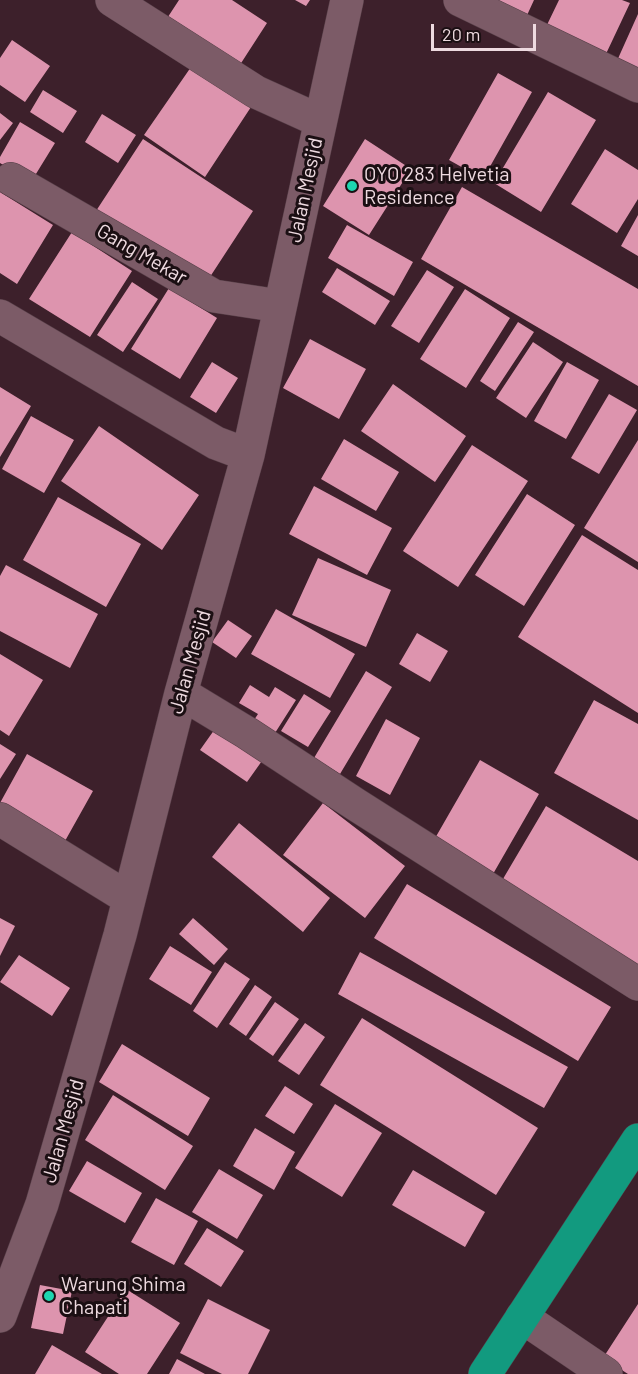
<!DOCTYPE html>
<style>
body{margin:0}
#map{position:relative;width:638px;height:1374px;overflow:hidden;background:#3d202b;font-family:Barlow,sans-serif}
canvas{display:block}
.scale{position:absolute;left:431px;top:24px;width:105px;height:27px;box-sizing:border-box;border:3px solid #eedae0;border-top:0;padding-left:8px;font-size:18px;line-height:21px;white-space:nowrap;color:#eedae0;-webkit-text-stroke:4px #1b0f13;paint-order:stroke}
</style>
<div id="map">
<canvas width="638" height="1374"></canvas>
<div class="scale">20 m</div>
</div>
<script>
const ctx = document.querySelector('canvas').getContext('2d');
ctx.lineJoin = 'round';
function fillPath(path, color) {
  ctx.fillStyle = color;
  ctx.fill(path, 'evenodd');
}
function strokePath(path, color, width, dash) {
  ctx.strokeStyle = color;
  ctx.lineWidth = width;
  ctx.lineCap = dash ? 'butt' : 'round';
  ctx.setLineDash(dash || []);
  ctx.stroke(path);
}
function write(font, color, halo, rows, align = 'center') {
  ctx.font = font + ' Barlow,sans-serif';
  ctx.lineWidth = 6;
  ctx.setLineDash([]);
  ctx.textBaseline = 'middle';
  ctx.strokeStyle = halo;
  ctx.fillStyle = color;
  for (const [text, x, y, turn = 0] of rows) {
    ctx.save();
    ctx.translate(x, y);
    ctx.rotate((+turn || 0) * Math.PI / 180);
    ctx.textAlign = isNaN(turn) ? turn : align;
    if (halo) ctx.strokeText(text, 0, 0);
    ctx.fillText(text, 0, 0);
    ctx.restore();
  }
}
fillPath(new Path2D(`
 M179,0h53l35,23 -33,51 -72,-48z
 M295,0h15l-4,6z
 M483,0h51l-11,24z
 M559,0h63l8,3 -25,53 -60,-27z
 M638,14v59l-22,-10z
 M12,40l38,26 -25,36 -25,-17v-27z
 M191,67l60,40 -46,70 -61,-42z
 M498,73l34,19 -49,87 -34,-19z
 M43,90l34,21 -14,22 -33,-21z
 M548,92l48,28 -55,92 -47,-29z
 M0,113l13,10 -13,17z
 M102,114l34,21 -18,28 -33,-21z
 M20,122l35,21 -24,39 -31,-19v-6z
 M143,139l110,72 -47,72 -110,-72z
 M365,139l46,30 -42,66 -46,-29z
 M605,149l33,21v29l-21,34 -46,-29z
 M462,187l176,102v97l-217,-127z
 M0,192l53,33 -36,59 -17,-11z
 M638,215v41l-17,-10z
 M347,225l66,37 -19,34 -66,-38z
 M72,232l60,39 -42,66 -61,-38z
 M337,268l53,33 -15,24 -53,-33z
 M427,270l27,17 -35,56 -28,-17z
 M132,282l26,17 -35,53 -26,-17z
 M169,288l48,30 -37,61 -49,-30z
 M465,289l45,29 -44,70 -46,-29z
 M518,322l16,10 -39,59 -15,-10z
 M310,339l56,30 -27,50 -56,-31z
 M533,342l30,20 -37,56 -30,-20z
 M212,362l26,16 -22,35 -26,-16z
 M567,362l32,18 -33,59 -32,-18z
 M393,384l73,52 -31,46 -74,-51z
 M0,387l31,19 -31,51z
 M609,394l28,16 -38,64 -28,-16z
 M31,416l43,24 -30,53 -42,-24z
 M99,426l100,69 -37,55 -101,-69z
 M344,439l55,33 -23,39 -55,-32z
 M638,440v122l-54,-34z
 M472,445l56,36 -70,106 -55,-36z
 M314,486l78,42 -25,47 -78,-41z
 M527,494l48,31 -51,81 -49,-31z
 M58,497l83,47 -35,63 -83,-47z
 M582,535l56,35v143l-120,-76z
 M318,558l73,32 -25,57 -74,-32z
 M6,565l92,49 -28,54 -70,-37v-55z
 M276,609l79,45 -25,44 -79,-44z
 M228,620l24,16 -16,22 -24,-16z
 M417,633l31,18 -18,31 -31,-18z
 M0,654l43,26 -34,56 -9,-6z
 M366,671l26,16 -52,87 -26,-16z
 M250,685l19,12 6,-10 21,13 -21,33 -21,-13 4,-6 -19,-11z
 M304,694l27,17 -23,36 -27,-16z
 M594,700l44,24v96l-84,-47z
 M222,719l47,32 -22,31 -47,-32z
 M386,719l34,19 -30,57 -34,-19z
 M0,744l16,10 -16,25z
 M27,754l66,37 -28,50 -65,-38z
 M480,760l59,34 -46,80 -59,-34z
 M323,803l82,63 -40,52 -82,-63z
 M546,806l92,55v105l-138,-82z
 M239,823l91,75 -27,34 -91,-75z
 M407,884l204,123 -33,54 -204,-123z
 M0,918l15,8 -15,30z
 M193,918l35,31 -14,16 -35,-31z
 M170,946l42,26 -21,33 -42,-26z
 M360,952l208,115 -24,41 -206,-114z
 M19,955l51,33 -18,28 -52,-34z
 M225,962l25,17 -33,49 -24,-17z
 M255,985l17,12 -26,39 -17,-12z
 M275,1002l24,17 -26,37 -24,-17z
 M362,1018l176,110 -42,67 -176,-110z
 M305,1023l20,14 -26,38 -21,-14z
 M122,1044l88,54 -22,38 -89,-54z
 M285,1086l28,18 -19,30 -29,-18z
 M113,1095l80,51 -28,44 -80,-50z
 M335,1104l47,29 -40,64 -47,-29z
 M255,1128l40,24 -21,38 -41,-24z
 M87,1161l55,32 -17,30 -56,-32z
 M219,1169l44,26 -26,44 -45,-27z
 M413,1170l72,42 -20,35 -73,-42z
 M156,1198l42,23 -24,44 -43,-23z
 M207,1228l37,23 -23,36 -37,-23z
 M40,1285l32,6 -9,43 -32,-6z
 M126,1289l54,34 -33,51h-28l-34,-22z
 M208,1299l62,31 -22,44h-26l-42,-21z
 M638,1304v70h-10l-25,-16z
 M52,1345l50,29h-67z
 M177,1359l28,15h-36z`), '#dd94ae');
const minor = new Path2D(`
 M112,0l144,92 64,29
 M460,0l178,86
 M11,179l203,117 66,10
 M0,316l216,127 32,12
 M181,693l66,40 108,71 283,180
 M0,819l128,79
 M0,1316l42,-112 78,-269 61,-242 67,-238 99,-455
 M522,1317l84,57`);
const highway = new Path2D(`
 M485,1374l153,-234`);
strokePath(minor, '#573f48', 34);
strokePath(highway, '#573f48', 34);
strokePath(minor, '#7c5b67', 33);
strokePath(highway, '#129a7f', 33);
for (const [x, y, r, color] of [
 [352,186,6,"#1ed5b0"],
 [49,1296,6,"#1ed5b0"]
]) {
  const dot = new Path2D();
  dot.arc(x, y, r, 0, 2 * Math.PI);
  ctx.fillStyle = color;
  ctx.fill(dot);
  strokePath(dot, '#1b0f13', 2);
}
write('20px', '#eedae0', '#1b0f13', [
 ["OYO 283 Helvetia",364,174],
 ["Residence",364,197],
 ["Warung Shima",61,1284],
 ["Chapati",61,1307]
], 'left');
write('20px', '#eedae0', '#1b0f13', [
 ["Jalan Mesjid",305,190,-78],
 ["Gang Mekar",142,254,30],
 ["Jalan Mesjid",190,662,-74],
 ["Jalan Mesjid",63,1131,-74]
]);
</script>
